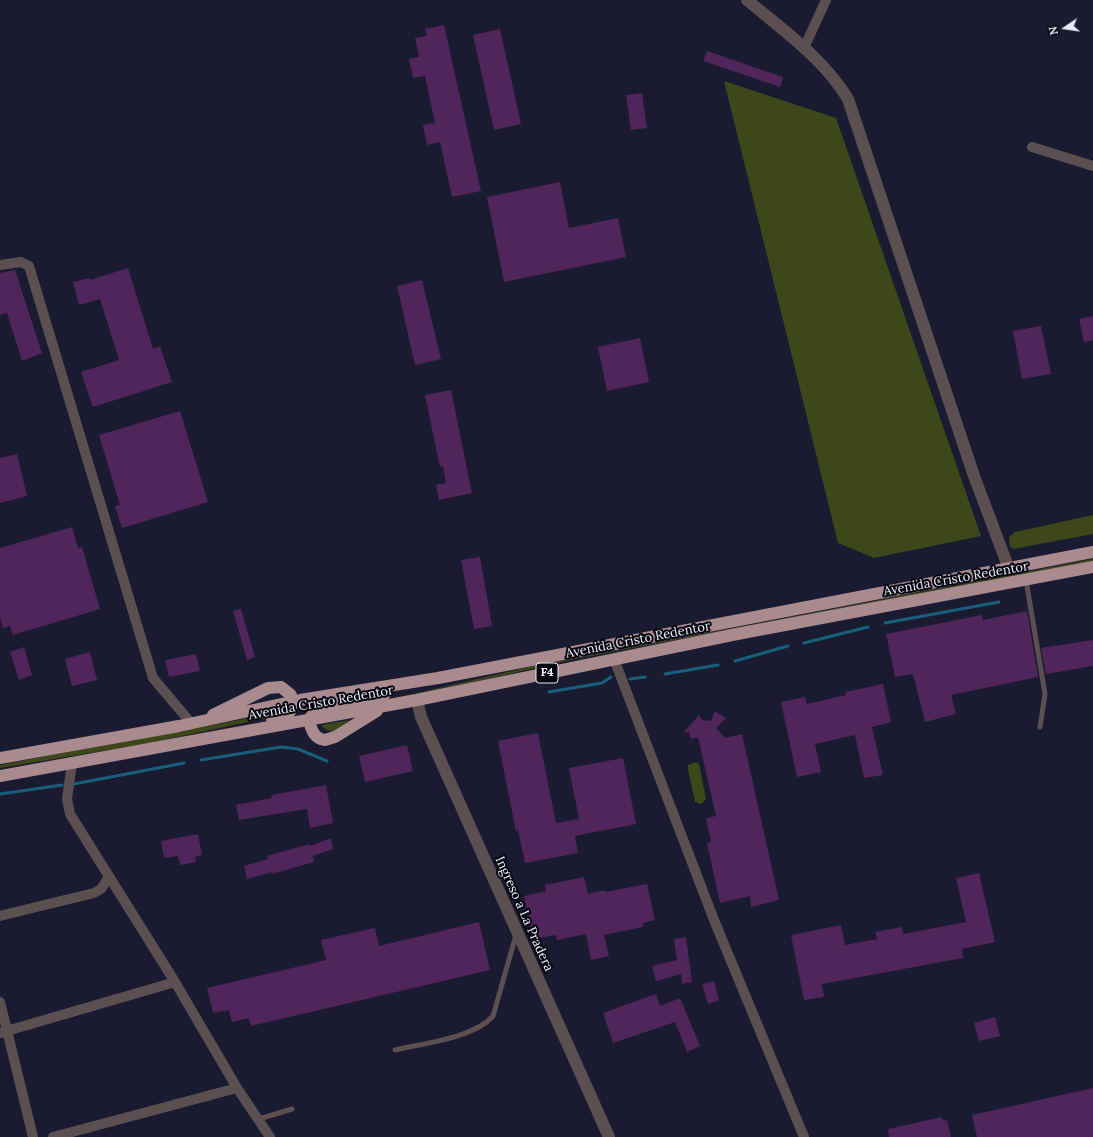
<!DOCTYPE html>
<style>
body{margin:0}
#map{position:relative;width:1093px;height:1137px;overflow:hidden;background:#1a1b30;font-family:Lora,serif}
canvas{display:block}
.north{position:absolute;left:1045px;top:8px;width:40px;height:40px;-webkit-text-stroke:3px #06070f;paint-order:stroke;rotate:257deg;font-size:11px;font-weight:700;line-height:16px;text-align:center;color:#eaebfb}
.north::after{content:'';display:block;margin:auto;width:14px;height:18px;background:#eaebfb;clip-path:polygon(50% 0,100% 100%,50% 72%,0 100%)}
</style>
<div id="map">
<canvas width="1093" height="1137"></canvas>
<div class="north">N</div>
</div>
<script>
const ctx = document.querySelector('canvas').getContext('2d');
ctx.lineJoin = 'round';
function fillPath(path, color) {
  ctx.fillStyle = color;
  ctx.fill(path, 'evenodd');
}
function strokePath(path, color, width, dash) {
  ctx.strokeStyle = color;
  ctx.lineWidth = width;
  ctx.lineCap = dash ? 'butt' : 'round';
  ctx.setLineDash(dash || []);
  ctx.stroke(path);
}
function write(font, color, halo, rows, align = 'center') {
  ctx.font = font + ' Lora,serif';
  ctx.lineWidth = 4;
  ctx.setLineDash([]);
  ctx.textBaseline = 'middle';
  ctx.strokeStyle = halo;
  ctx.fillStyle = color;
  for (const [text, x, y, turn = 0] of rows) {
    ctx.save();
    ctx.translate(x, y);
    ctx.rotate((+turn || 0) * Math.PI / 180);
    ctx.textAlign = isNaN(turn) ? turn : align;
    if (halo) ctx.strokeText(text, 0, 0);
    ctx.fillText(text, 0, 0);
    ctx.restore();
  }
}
fillPath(new Path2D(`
 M724,81l112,37 145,418 -107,22 -36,-15z
 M1093,515v19l-80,15 -3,-3 -1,-9 6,-5z
 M1093,559v2l-22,4 -501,95 -148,34 -92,17 92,-19 107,-25z
 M266,715v3l-116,25 -150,25v-3l10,-2z
 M350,720l-17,12 -7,-2 -5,-5z
 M696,762l3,2 7,35 -5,5 -6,-2 -7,-33v-4z`), '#3e471a');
strokePath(new Path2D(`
 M885,623l114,-21
 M804,643l64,-16
 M735,661l53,-15
 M665,674l53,-9
 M630,679l15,-2
 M549,692l53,-9 9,-6
 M201,760l80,-13 17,2 29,12
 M74,784l110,-21
 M0,794l62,-9`), '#175f7b', 3);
fillPath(new Path2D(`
 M444,25l37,166 -29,6 -12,-55 -13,3 -4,-20 12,-2 -10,-47 -12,2 -4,-19 10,-2 -4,-19 12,-2 -2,-7z
 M500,29l21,95 -27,6 -21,-95z
 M707,51l76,26 -3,10 -77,-26z
 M642,93l5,35 -16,2 -5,-35z
 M560,182l9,46 49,-10 8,39 -122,25 -17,-85z
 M128,268l25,81 7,-3 12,36 -79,25 -12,-35 38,-12 -19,-61 -21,6 -6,-23 16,-4 1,2z
 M15,270l27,83 -20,8 -15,-48 -7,2v-42z
 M422,280l19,79 -26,6 -18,-79z
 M1093,316v24l-9,2 -5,-23z
 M1041,326l10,48 -29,5 -9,-48z
 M640,338l9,44 -42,9 -9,-44z
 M451,390l21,103 -33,7 -3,-15 10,-2 -3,-17 -3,1 -15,-72z
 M180,411l28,91 -86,26 -7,-22 5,-1 -21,-70z
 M17,454l10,42 -27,7v-45z
 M72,527l6,21 4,-1 18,62 -87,26 -3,-9 -7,2 -3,-10v-70z
 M480,557l12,69 -18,3 -13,-69z
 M241,609l14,48 -8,3 -14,-49z
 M1027,611l11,66 -87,18 5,19 -31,8 -12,-48 -18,3 -9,-43 96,-19 1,5z
 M1093,640v26l-47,8 -5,-26z
 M24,647l8,28 -13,5 -9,-28z
 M90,652l7,28 -25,6 -7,-27z
 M196,654l4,17 -31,6 -4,-17z
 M883,684l8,38 -19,5 11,48 -19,3 -9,-43 -40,9 6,28 -24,5 -16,-75 24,-5 2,7 39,-9 -1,-3z
 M715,711l11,7 -10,10 9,10 17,-4 37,166 -28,7 -1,-11 -30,7 -13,-60 4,-1 -5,-24 10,-2 -18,-79 -7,2 -2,-7 -6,1 16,-18 3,5 9,1z
 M538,733l18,90 23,-4 -10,-51 54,-10 13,66 -61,12 3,17 -53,10 -7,-33 -2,1 -18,-90z
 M407,745l6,26 -48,11 -6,-26z
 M326,785l7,38 -23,5 -3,-19 -68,11 -3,-15 36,-7 -1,-3z
 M198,834l4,21 -7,2 1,5 -16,3 -2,-9 -14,2 -3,-17z
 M331,838l2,11 -20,7 1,6 -42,12v-2l-25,7 -3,-13 24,-7 -1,-3 42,-12 1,2z
 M979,873l16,69 -33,7 1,9 -141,26 2,13 -20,3 -13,-65 50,-10 4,20 32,-6 -2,-7 27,-5 1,7 63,-12 -10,-44z
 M584,877l4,17 17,-4v2l42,-8 8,36 -12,3v4l-39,8 5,21 -18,4 -5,-26 -29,6 -1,-5 -23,4 -9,-43 22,-5 -1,-6z
 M479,922l11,48 -239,56 -2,-8 -17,4 -3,-12 -16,3 -6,-25 119,-28 -5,-20 54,-12 4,18z
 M686,937l6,45 -10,2 -1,-10 -25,7 -4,-15 25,-6 -3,-21z
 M714,981l5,19 -11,4 -6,-20z
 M656,994l4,12 20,-8 20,48 -13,6 -12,-30 -62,21 -10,-30z
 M995,1017l5,19 -21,5 -5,-18z
 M1093,1088v49h-116l-5,-22z
 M942,1117l1,4 4,-1 4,17h-62l-1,-8z`), '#50255b');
strokePath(new Path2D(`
 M1026,580l19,114 -5,33
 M395,1050c29,-7 79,-12 98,-34l23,-81
 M259,1119l33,-10`), '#5c4f51', 5);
strokePath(new Path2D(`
 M804,48l22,-48
 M1032,147l61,19
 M0,265l21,-3 8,4 124,412 38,45
 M614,659l100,261 90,217
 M72,763l-5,36 3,15 105,168 62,106 33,49
 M0,916l94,-23 7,-4 8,-12
 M0,1002l33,135
 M0,1033l175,-51
 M53,1137l184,-49`), '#5c4f51', 10);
strokePath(new Path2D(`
 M747,0c36,30 77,59 101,99l126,377 35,93
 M417,700l4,17 188,420`), '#5c4f51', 12);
strokePath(new Path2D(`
 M377,711l-42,26 -10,3c-11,-1 -14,-11 -16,-20 8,-18 58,-22 76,-26
 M213,715l55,-27 13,-1 10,8v15l-4,6 -15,3
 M0,758l179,-32 121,-26 138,-22 655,-126
 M0,776l417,-76 320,-66 356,-67`), '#a88a8f', 12);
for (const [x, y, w] of [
 [547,673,22]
]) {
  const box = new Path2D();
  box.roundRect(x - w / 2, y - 10, w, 20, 3);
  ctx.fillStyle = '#06070f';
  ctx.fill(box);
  strokePath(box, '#eaebfb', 1);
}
write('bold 12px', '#eaebfb', null, [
 ["F4",547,673]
]);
write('13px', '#eaebfb', '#06070f', [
 ["Avenida Cristo Redentor",956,579,-10],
 ["Avenida Cristo Redentor",638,640,-11],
 ["Avenida Cristo Redentor",321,703,-10],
 ["Ingreso a La Pradera",524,914,66]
]);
</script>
